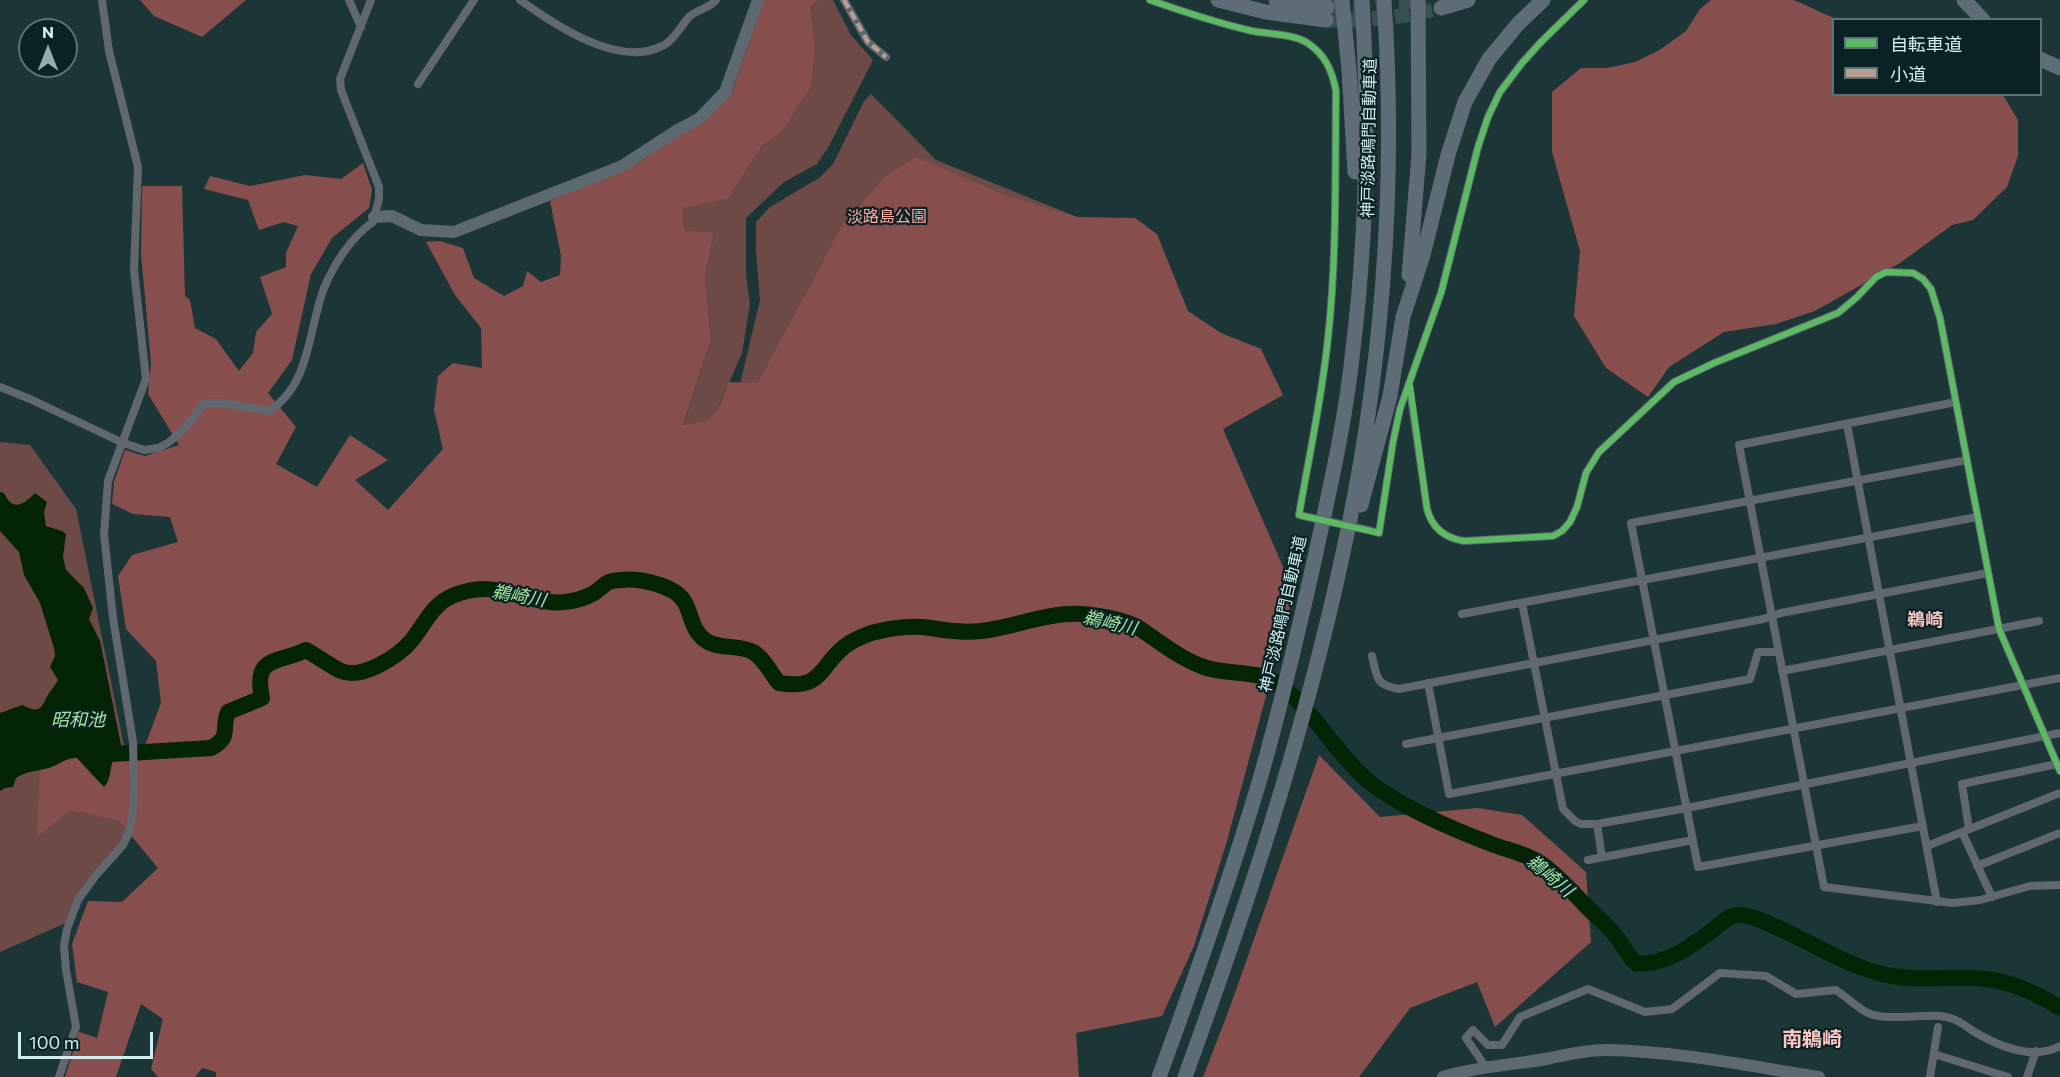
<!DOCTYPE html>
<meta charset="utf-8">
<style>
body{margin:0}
#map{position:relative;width:2060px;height:1077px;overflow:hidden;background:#1c3536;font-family:Commissioner,"Noto Sans JP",sans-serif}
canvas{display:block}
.legend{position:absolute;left:1832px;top:18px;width:210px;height:78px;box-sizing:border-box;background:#0b2224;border:2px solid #5a7375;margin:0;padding:8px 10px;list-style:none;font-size:18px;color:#d1edef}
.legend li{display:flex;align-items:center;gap:12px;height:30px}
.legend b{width:30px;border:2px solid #5a7375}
.north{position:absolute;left:18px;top:18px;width:60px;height:60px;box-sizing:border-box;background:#0b2224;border:2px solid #5a7375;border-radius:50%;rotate:0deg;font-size:16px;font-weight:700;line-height:24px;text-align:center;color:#d1edef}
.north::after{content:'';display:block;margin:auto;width:21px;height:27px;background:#92adae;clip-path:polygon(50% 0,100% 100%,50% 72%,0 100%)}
.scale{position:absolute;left:18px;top:1032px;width:135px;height:27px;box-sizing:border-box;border:3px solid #d1edef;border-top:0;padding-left:8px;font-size:18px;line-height:21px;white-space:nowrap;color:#d1edef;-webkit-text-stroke:4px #0b2224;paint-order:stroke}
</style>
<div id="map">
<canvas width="2060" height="1077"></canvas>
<ul class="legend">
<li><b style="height:8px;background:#5cba63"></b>自転車道</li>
<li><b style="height:8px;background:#b99d93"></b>小道</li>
</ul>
<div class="north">N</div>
<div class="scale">100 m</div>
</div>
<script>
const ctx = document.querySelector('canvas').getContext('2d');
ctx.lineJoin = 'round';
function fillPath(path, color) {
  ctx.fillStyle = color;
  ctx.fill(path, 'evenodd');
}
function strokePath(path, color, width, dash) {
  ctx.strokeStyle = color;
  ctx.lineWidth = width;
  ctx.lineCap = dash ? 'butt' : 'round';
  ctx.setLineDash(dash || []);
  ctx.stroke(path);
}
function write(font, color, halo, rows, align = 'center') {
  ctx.font = font + ' Commissioner,"Noto Sans JP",sans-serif';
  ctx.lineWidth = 4.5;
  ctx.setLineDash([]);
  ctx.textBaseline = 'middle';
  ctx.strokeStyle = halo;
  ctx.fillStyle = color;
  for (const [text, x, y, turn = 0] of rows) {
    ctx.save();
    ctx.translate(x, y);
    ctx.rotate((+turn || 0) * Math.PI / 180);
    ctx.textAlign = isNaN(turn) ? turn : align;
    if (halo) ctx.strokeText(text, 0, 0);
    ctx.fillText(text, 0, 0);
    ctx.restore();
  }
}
fillPath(new Path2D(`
 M811,0h22l18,35 22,25 -44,86 -12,18 -33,18 -38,36v57l4,29 -8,49 -27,62 -14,9 -18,2 28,-87 -6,-62 9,-43 -30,-4 -1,-23 45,-8 34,-53 20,-15 33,-83z
 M871,94l65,66 156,63 -296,133 -60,45 24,-101 -4,-48v-30l14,-15 49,-29 14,-14 31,-63z
 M0,442l30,3 46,64 53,261v62l-61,90 -68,30z`), '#6e4a47');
fillPath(new Path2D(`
 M140,0h106l-44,37 -48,-21z
 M764,0h54l-7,6 4,42 -4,38 -29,45 -20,15 -34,53 -45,9 1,22 30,3 -9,44 6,62 -28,86c35,-2 34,-14 46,-43l29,1 83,-155 43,-51 33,-20 87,38 73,22 58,1 22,16 31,77 33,22 40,16 22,46 -60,34 71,163 -67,249 -33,105 -32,70 -86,17 3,44h-863v-5l-14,-4 -7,9h-37l-7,-8 12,-50 -22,-15 -25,73h-51l14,-45 18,6 11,-46 -31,-10 -5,-38 16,-43 34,1 36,-34 -40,-48 -48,-10 -33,27 3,-68c13,-2 25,-12 37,-11l19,22 11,5 4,-23 4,-6h26l20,-53 -5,-42 -30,-32 -8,-53 14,-21 46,-13 -8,-25 -37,-3 -21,-10 2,-22 11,-32 20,6 34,-11 -31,-51 3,-31 -10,-109 1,-68h40l3,110 5,4 5,28 21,11 23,32 14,-18 3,-21 16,-18 -12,-37 26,-10v-14l12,-27 -14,-4 -25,8 -11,-30 -44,-11 6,-13 40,10 55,-11 36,4 22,-16 9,27 -3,18 -37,30 -21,36 -19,86 -24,33 28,34 -20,37 41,23 33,-52 38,25 -33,20 33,30 55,-61 -9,-39 4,-34 15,-13 29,5 -1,-40 -26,-33 -29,-53 14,-1 23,7 11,30 30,18 19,-10 4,-15 14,11 19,-7 1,-19 -11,-55 93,-41 89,-69z
 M1711,0h83l42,19 -2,1v74l169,1 15,25v36l-11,31 -34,33 -21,5 -52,38 -85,48 -39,13 -52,8 -55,35 -21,30 -42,-29 -32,-52 6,-65 -28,-99v-60l29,-24h26l28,-6 23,-11 28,-20 14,-22z
 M1319,755l61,62 98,-9 44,7 64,57 5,70 -96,85 -18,-45 -67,26 -51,69h-156l27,-70z`), '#864f4d');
fillPath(new Path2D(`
 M0,492l4,1c9,19 19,12 31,0l12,9 -3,10 2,14 16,5 4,3 -3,23 3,13 18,18 9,20 -4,11 11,22 21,104 -2,10 -4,1c-6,10 -3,23 -11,31l-27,-29c-11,-1 -18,7 -28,10 -11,3 -23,3 -33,10l-3,9 -8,1 -5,3v-78l22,-8c13,6 18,8 24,-7 3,-6 8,-11 12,-18l-8,-13 5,-11 -1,-8 -14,-45 -16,-28 -5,-23 -19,-21z`), '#032506');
strokePath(new Path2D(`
 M112,754l99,-6c21,-11 10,-19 17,-36l34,-14c-9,-43 15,-34 44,-48 11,6 24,16 35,21 21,9 58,-15 71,-31 12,-15 21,-36 40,-44 41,-17 60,2 98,6 13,2 32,-2 44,-9 12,-8 10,-12 27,-13 18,-2 53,5 63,21 8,13 7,29 21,39 13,10 34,4 48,12 11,6 18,22 26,31 44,7 39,-15 65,-36 7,-6 19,-11 27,-14 18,-5 41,-8 60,-5 17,3 32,5 50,3 30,-3 58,-16 88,-17 19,-1 59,5 73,16 20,14 42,31 65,38 24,7 53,2 73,17 39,30 59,77 100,105 33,22 72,39 109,53 19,8 32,8 51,20 18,12 32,29 48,45 9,9 20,18 28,28 7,9 12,21 21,28 31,0 53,-17 77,-35 6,-5 14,-13 23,-14 19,-3 83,35 104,44 11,5 23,10 34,13 32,10 67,5 100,6 30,1 60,14 85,30`), '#032506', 16);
strokePath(new Path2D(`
 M1330,7h44l49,-7
 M1326,20c40,1 77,-3 115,-12`), '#375152', 15, [15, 8]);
strokePath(new Path2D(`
 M349,0l12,27
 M520,0c35,25 97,67 140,47 13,-5 20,-20 29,-30 8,-8 20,-8 27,-17
 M844,0l24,42 18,15
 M1150,0c34,12 67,23 102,31 16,3 41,3 54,11 19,12 26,28 30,49 -1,83 1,166 -8,247 -6,60 -19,118 -29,177l9,2
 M418,84l56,-84
 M1409,383l18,126c5,19 18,29 37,32l89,-5 9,-5 8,-9 7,-15 9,-34 13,-21 75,-70 40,-19 124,-50 19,-16 19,-20 10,-5 27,1 10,6 8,10 9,29 59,311 61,142
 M0,387l30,12 91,43 23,8 14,-2 10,-5 17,-15 19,-25h19l46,8c42,-27 39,-81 55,-123 10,-24 28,-52 49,-66l6,-23v-12l-38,-97 -1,-11 31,-79
 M1956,402l-217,43 85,442 129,16 27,-3 50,-14 30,-1
 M1847,424l90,478
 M1368,530l11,3 14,-91 7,-33 41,-116 37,-146 10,-30 12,-25 22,-29 19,-21 43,-42
 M1522,603l41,206 12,12 6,3h16l90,-16 373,-75
 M1462,614l515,-97
 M1372,656c5,21 3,29 27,33l364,-70 18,-6 207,-40
 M1782,671l257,-50
 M1428,683l21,111 611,-116
 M1406,744l344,-65 8,-27h20
 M1597,824l5,33
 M1923,826l-225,41 -67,-344 336,-63
 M1969,829l-7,-45 95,-20
 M1962,832l30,65
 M1927,846l133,-53
 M1588,860l105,-20
 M1977,866l83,-33
 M1934,1054l74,23
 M1487,1069l-21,-31 7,-8 15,15h14l18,-28 68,-28 57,23 27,-3 48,-36 46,3 30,18 40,-4c10,7 20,16 30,22 23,12 64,-2 87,7 7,2 14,8 20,12 25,15 59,30 87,15
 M59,1077l17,-50 -10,-57 -2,-24 3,-17 11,-29 19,-26 26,-29 6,-13 4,-21 1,-25 -1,-44 -20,-124 -9,-84 4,-53 38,-102 -12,-109 4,-103 -29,-116 -7,-51
 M1930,1077l8,-50
 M2027,1077l9,-26`), '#60676e', 8);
strokePath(new Path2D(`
 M374,217l18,-1 29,14 33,2 168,-66 54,-35 24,-13 25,-26 33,-92
 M1443,1077c35,-11 72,-12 108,-19 18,-4 36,-8 54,-8 72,1 144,16 214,27`), '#5d6971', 12);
strokePath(new Path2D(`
 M1218,0l48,12 60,8
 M1276,0l51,7
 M1342,0l7,70 6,102
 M1964,0l19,20
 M1441,8l27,-8
 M2040,59l20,9
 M1409,275l10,-121 -1,-154
 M1361,505l29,-109 13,-79 20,-62 25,-100 17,-53 24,-43 29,-35 25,-24
 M1159,1077c37,-101 73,-202 103,-305 20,-71 37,-143 53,-215 15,-69 31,-138 38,-208 14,-115 16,-233 9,-349
 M1185,1077c61,-168 118,-340 156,-515 41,-183 56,-375 43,-562`), '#5e6c75', 15);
strokePath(new Path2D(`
 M1308,517l60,13`), '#60676e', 8);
strokePath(new Path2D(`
 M844,0l24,42 18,15`), '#b99d93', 4.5, [9, 4.5]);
strokePath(new Path2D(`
 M1150,0c34,12 67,23 102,31 16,3 41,3 54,11 19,12 26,28 30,49 -1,83 1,166 -8,247 -6,60 -19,118 -29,177l80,18 14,-91 7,-33 41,-116 37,-146 10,-30 12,-25 22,-29 19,-21 43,-42
 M1410,386l17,123c5,19 18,29 37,32l89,-5 9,-5 8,-9 7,-15 9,-34 13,-21 75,-70 40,-19 124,-50 19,-16 19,-20 10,-5 27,1 10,6 8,10 9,29 59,311 61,142`), '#5cba63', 6);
write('16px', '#d1edef', '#0b2224', [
 ["神戸淡路鳴門自動車道",1369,138,-89],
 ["神戸淡路鳴門自動車道",1283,614,-77]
]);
write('16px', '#fbaaa6', '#0b2224', [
 ["淡路島公園",887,217]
]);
write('italic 18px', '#a2e69d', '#0b2224', [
 ["鵜崎川",519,596,10],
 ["鵜崎川",1110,623,13],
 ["昭和池",78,720],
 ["鵜崎川",1550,876,40]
]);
write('bold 18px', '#fbc7c3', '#0b2224', [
 ["鵜崎",1925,620]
]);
write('bold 20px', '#fbc7c3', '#0b2224', [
 ["南鵜崎",1812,1039]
]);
</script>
